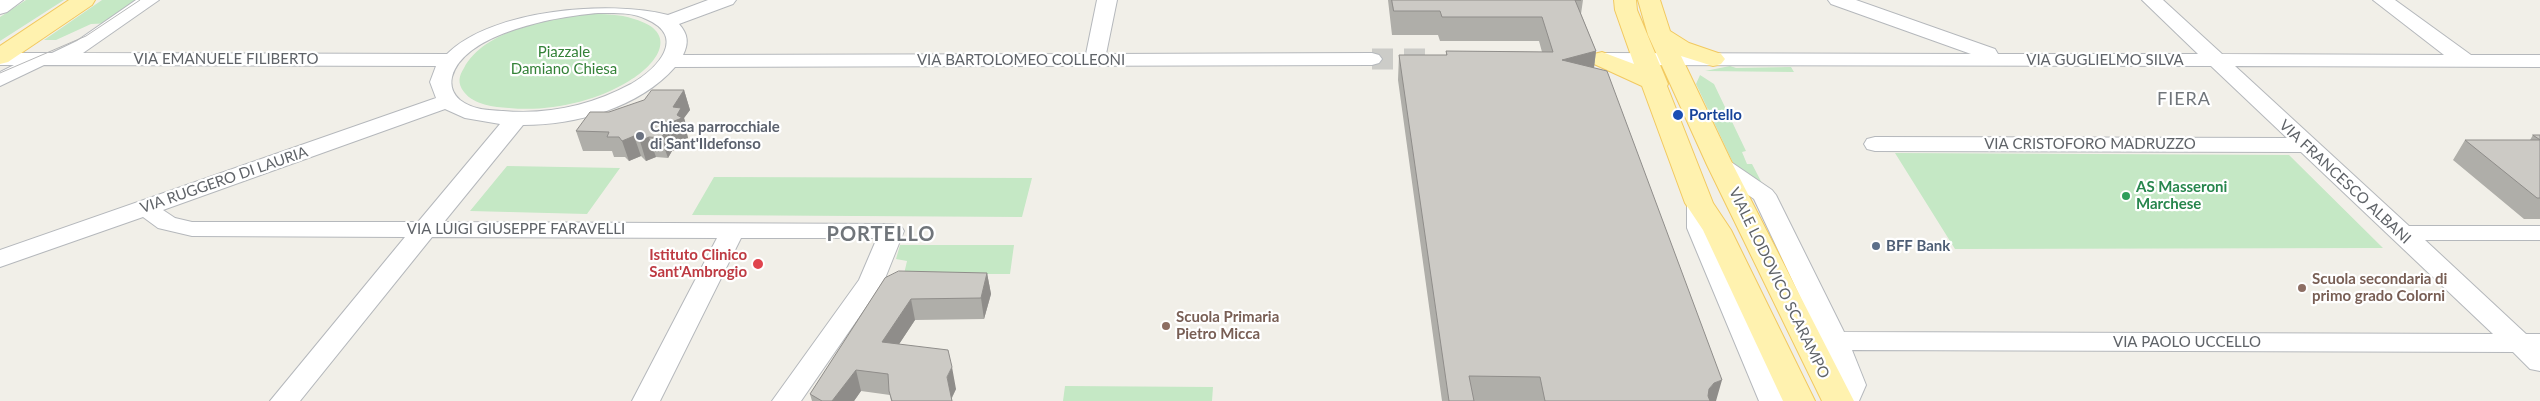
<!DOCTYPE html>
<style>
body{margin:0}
canvas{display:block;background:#f1efe8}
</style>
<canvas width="2540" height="401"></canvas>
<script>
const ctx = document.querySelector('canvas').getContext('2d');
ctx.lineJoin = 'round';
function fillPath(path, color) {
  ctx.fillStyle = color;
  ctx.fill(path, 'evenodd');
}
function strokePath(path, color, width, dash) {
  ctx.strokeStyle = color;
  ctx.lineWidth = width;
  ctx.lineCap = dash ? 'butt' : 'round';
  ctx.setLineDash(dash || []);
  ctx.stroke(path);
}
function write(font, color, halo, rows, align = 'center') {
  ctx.font = font + ' Lato,sans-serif';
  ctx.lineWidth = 4.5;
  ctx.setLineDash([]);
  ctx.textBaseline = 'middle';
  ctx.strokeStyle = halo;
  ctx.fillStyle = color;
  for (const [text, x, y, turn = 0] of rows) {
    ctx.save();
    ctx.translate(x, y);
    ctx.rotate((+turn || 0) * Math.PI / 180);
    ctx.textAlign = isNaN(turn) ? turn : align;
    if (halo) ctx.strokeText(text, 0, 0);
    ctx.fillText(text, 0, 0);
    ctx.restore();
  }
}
fillPath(new Path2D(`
 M26,0h38l-64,41v-24z
 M102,0h44l-32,23 -23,1 -35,16h-12z
 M589,14c15,0 30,0 45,5 46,13 24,45 -5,62 -34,21 -81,31 -120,27 -15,-1 -35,-3 -45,-16 -7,-9 -5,-16 0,-24 20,-38 86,-50 125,-54z
 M1730,66l6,2 55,-1 3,5 -89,-1z
 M1700,75l14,9 32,67 -4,1 5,12h5l12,23 -31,-24 -37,-79z
 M1895,153l394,2 94,93 -428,1z
 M507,166l113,2 -33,46 -117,-3z
 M714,177l318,1 -10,39 -330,-2z
 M900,245h114l-4,29h-106l3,-13 -11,-2z
 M1065,386l148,1 -1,14h-149z`), '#c5e8c5');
strokePath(new Path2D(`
 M1372,59h59`), '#ccccc8', 21, [21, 11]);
const minor = new Path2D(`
 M0,0h23l-16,12 -7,2z
 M136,0h23l-76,53 364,1c45,-45 164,-54 221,-39l40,-15h28l-3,4 -54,20c9,10 10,19 4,31l403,-1 11,-54h20l-11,54 266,-1 7,2 3,4 -3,4 -7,2 -697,2c-36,41 -99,58 -152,58l-79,97 448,2 9,2 3,5 -20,50 -83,120h-29l87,-121 18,-42h-136l-81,163h-28l85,-163 -285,-1 -132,164h-30l135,-164 -213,-1 -34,-8 -15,-11 -143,50v-17l436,-152 -6,-16 6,-16 -392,-1 -44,21v-14l14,-7h-14v-12h52l25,-12zM598,13c16,0 34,-1 48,6 42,18 11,50 -15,65 -39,21 -83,31 -128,27 -15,-1 -30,-1 -43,-11 -7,-6 -10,-14 -8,-23 12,-45 108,-61 146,-64zM445,109l20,9 35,6 -82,98h-226l-17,-4 -12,-8z
 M1828,0h28l139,49 3,5h200l-56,-54h21l59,54 222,1 -71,-55h22l76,55h69v12l-305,-1 174,160h131v14h-115l101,94h14v37l-10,-2 -17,-17 -661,-2 14,35 -7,16h-28l7,-16 -17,-44 -67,-142 -42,-29 -3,-5 3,-5 8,-2 8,2 44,30 4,5 68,137 649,2 -192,-182 -426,-1 -8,-2 -3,-5 3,-5 8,-2 412,1 -76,-72 -609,-1 -7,-2 -3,-4 3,-4 7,-2 369,1 -140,-50z
 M1699,196l8,2 4,5v25l76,173h-28l-72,-173v-25l4,-5z`);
const major = new Path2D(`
 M69,0h26l-3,5 -84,57 -8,2v-18z
 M1614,0h22l1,10 31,74 -1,2 46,117 18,27 84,171h-32l-80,-171 -18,-27 -43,-117 -48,-22 -4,-5 4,-5 8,-2 32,12 -19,-54z
 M1638,0h22l10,31 19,12 32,11 4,5 -4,5 -8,2 -32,-10 52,109 121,236h-32l-115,-236 -59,-130z`);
strokePath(minor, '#b5b8bc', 2);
strokePath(major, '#f2c960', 2);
fillPath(minor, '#fff');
fillPath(major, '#fff2af');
strokePath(new Path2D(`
 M0,73l86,-37 54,-36`), '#b6b7b8', 1);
fillPath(new Path2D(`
 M1388,0h195l-2,14 15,37 -2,17 122,333h-274l-44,-321 1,-25h47v-4l96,1 -3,-11h-99l-2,-6h-46z
 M684,90l6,20 -6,8 3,10 -1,2 2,8 -9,3 2,7 -9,3 -4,7 -12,-1 -10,4 -5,-5 -12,5 -4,-4h-11l-2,-6h-29l-7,-20 33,-19z
 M2533,135h7v84h-16l-71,-59 12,-20h65z
 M987,273l4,21 -7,25 -69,1 -16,24 57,45 -4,9v3h-61l-1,-6 -29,-4 -7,10h-42l-2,-7 75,-116z`), '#afaea9');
fillPath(new Path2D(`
 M1596,51l-3,24 -31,-15z
 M684,90l6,20 -6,8 3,10 -1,2 2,8 -9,3 2,7 -9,3 -4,7 -7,-20 12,-31z
 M634,136l7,20 -12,5 -7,-20z
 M649,137l7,20 -10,4 -6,-20z
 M987,273l4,21 -7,25 -3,-21z
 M911,299l4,21 -29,44 -4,-22z
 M952,367l4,22 -5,10 -4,-22z
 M856,370l5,21 -7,10h-22z
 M1722,380l-6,21h-10l3,-12 5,-6z`), '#8f8d8a');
const building = new Path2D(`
 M1392,0h189h-6l21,51 -34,9 45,11 115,309 -8,3 -5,6 -1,7 2,5h-165l-5,-24 -71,-1 5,25h-25l-50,-346h48l-1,-4 107,1 -11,-35h-100l-2,-6h-46z
 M652,90h32l-11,17 8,1 -4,7 5,3 -13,5 6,5 -9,3 -5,7 -12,-1 -9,4 -6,-5 -12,5 -3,-4h-12l2,-5 -33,-1 14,-19h19l35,-12z
 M2533,135h7v63h-3l-72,-58h75z
 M899,271l88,2 -6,25 -70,1 -29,43 66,8 4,17 -5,10 5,24h-60l-3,-10 -1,-17 -32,-4 -24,31h-10l-12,-7 75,-116z`);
fillPath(building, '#cccac5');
strokePath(building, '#8f8d8a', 1);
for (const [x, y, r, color] of [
 [1678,115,6,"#1a4fb4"],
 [640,136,5,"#6b7280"],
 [2126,196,5,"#2e9e5b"],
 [1876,246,5,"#5c6f8a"],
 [758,264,6,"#e0444e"],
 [2302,288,5,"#8d6e63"],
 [1166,326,5,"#8d6e63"]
]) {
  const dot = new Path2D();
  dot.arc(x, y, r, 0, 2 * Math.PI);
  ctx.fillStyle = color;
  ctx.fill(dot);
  strokePath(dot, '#fff', 2);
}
write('15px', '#348238', '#fff', [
 ["Piazzale",564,52],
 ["Damiano Chiesa",564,69]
]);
write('15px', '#5f6368', '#fff', [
 ["VIA EMANUELE FILIBERTO",226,59],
 ["VIA BARTOLOMEO COLLEONI",1021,60],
 ["VIA GUGLIELMO SILVA",2105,60],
 ["VIA CRISTOFORO MADRUZZO",2090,144],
 ["VIA RUGGERO DI LAURIA",224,180,-19],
 ["VIA FRANCESCO ALBANI",2345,182,43],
 ["VIA LUIGI GIUSEPPE FARAVELLI",516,229],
 ["VIALE LODOVICO SCARAMPO",1779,283,64],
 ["VIA PAOLO UCCELLO",2187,342]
]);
write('bold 15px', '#164399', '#fff', [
 ["Portello",1689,115]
], 'left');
write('bold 15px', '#5b616d', '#fff', [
 ["Chiesa parrocchiale",650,127],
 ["di Sant'Ildefonso",650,144]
], 'left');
write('bold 15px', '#27864d', '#fff', [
 ["AS Masseroni",2136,187],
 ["Marchese",2136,204]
], 'left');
write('bold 15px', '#4e5e75', '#fff', [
 ["BFF Bank",1886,246]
], 'left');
write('bold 15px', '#be3a42', '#fff', [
 ["Istituto Clinico",747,255],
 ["Sant'Ambrogio",747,272]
], 'right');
write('bold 15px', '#785e54', '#fff', [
 ["Scuola secondaria di",2312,279],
 ["primo grado Colorni",2312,296],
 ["Scuola Primaria",1176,317],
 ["Pietro Micca",1176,334]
], 'left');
ctx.letterSpacing = '1px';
write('18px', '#70757a', '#fff', [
 ["FIERA",2184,99]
]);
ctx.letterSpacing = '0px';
ctx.letterSpacing = '1px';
write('bold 20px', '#70757a', '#fff', [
 ["PORTELLO",881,235]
]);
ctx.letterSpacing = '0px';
</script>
